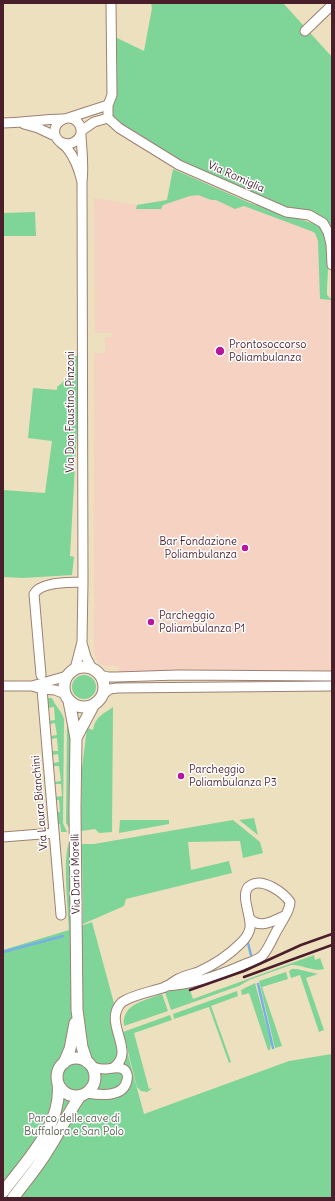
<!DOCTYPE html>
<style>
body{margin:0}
#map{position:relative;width:335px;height:1201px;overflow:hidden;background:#ede0be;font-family:Delius,sans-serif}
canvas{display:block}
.frame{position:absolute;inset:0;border:4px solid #4a1f2b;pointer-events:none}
</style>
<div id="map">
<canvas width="335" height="1201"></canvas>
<div class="frame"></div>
</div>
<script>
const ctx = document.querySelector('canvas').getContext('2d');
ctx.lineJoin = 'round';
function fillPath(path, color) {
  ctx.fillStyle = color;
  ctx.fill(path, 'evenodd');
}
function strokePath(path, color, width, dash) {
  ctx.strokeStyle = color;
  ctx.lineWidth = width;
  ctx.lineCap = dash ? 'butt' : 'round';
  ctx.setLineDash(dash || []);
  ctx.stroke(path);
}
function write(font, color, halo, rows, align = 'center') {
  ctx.font = font + ' Delius,sans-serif';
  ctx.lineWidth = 3;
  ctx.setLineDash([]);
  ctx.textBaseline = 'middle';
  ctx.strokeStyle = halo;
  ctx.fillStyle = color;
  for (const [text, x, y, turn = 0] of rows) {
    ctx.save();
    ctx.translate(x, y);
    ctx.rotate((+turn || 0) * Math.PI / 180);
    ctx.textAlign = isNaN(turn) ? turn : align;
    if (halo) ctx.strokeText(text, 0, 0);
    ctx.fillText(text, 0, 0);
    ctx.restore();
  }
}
fillPath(new Path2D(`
 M173,169l77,34 68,22 9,21v49l5,4v371h-154l-59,3v-7h-13l-6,-2 -4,-5 -2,-7v-299h11v-16h8l-1,-4h-17l-1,-135 43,7 29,-5z`), '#f6d2c3');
fillPath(new Path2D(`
 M151,3h132l49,54v175l-46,-24 -106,-45 -58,-39 -10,-8 -1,-11 5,-14 -1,-54 29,14 8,-43z
 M173,169l77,34 68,22c15,18 9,48 9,70l5,5 -12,-1 -2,-58 -3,-8 -4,-2 -67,-25 -9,3 -19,-9h-5l-13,-5 -8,1 -27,9 -2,4h-25l1,-4 30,-5z
 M35,212l1,24h-33v-23z
 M72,356h9l-11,200 4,1 -2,18 -49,3 -20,-1v-87l42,3 7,-52 -24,-3 5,-50 24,2v-3l14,-12z
 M72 687a12 12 0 1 1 24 0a12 12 0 1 1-24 0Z
 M47,698h5c3,8 10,13 12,21l-1,104 4,9h-6l-1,-8h-2l-1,-12h3l-1,-12h-3v-3l6,-1 -1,-12h-6v-2l6,-1 -2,-15h-6v-3l6,-1 -1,-8 -6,1v-4h6l-1,-13 -6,1v-3l6,-1 -2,-12 -5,1 -1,-3 6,-1 -1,-13 -6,1z
 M113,707l-1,125 -13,1 -4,-4 -14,2 1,-63 5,-40 6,2c3,-14 9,-15 20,-23z
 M70,724l2,36 -1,71 -5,-8 1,-97z
 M254,818l4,17 -19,-15z
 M120,820h49v4l-50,9z
 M233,820l27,22 3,11 -20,5 -3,-17 -52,1 3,28 38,-9 3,12 -106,26 -2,7 -41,18 -1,-80h12z
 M71,840l1,89 20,-7 52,192 145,-53 43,-7v144h-329v-248l66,-20c0,-16 -8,-81 2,-90z
 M314,955l1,5 5,-2 4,11c-11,3 -22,-5 -33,-4l-42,15 -10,6 -68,24 -6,-18 24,-5 4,12z
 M292,969h5l21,5 -12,4 18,52 -5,2 -19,-57 -9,3 -2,-7z
 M286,972l2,7 -26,8 20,59 -7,2 -16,-67z
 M255,983l16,60 -1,7h-2l-19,-57 -7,2 -1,-5z
 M237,991l1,5 -27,10 20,56 -2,1 -20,-56 -35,12 -1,-5z
 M162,994l6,17 -44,15c-3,-22 22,-26 38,-32z
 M170,1015l2,5 -38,13 15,56 4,-1 -6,4 -6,-1 -4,-4 -14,-55z`), '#7fd497');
strokePath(new Path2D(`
 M248,943l3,12
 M3,952l60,-16
 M258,984l15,64`), '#76afe6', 2.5);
const minor = new Path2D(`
 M111,3l1,92 -4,10v13l11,10 60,37 107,47 23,3 14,8 5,9 3,12 1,21
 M305,31l27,-26
 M68,118l40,-13
 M3,123c20,0 39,-4 60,-4
 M24,124l14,4 17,8
 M81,131l13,-9 14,-4
 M61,142c8,4 16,1 20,-8
 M82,643l4,14 6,12
 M75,669l7,-27 1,-60 -1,-400c2,-16 0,-30 -1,-46 0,-5 1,-8 -2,-12 -8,-12 -27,-4 -24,11 2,6 8,9 12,13 8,10 12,21 15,34
 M41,675l-7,-81c7,-13 36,-11 49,-12
 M99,675l9,2h8l62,-2 154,1
 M3,686h29l10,3 13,1 10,4
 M32,686l35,-10
 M42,689l19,226
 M103,694l7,-5 7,-1 215,-2
 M3,837l51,-4
 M250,919c10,10 23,2 34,-3
 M113,1068c25,-17 -12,-45 9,-66 13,-8 29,-10 43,-15 5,-2 9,-6 13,-8 6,-3 14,-5 20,-7 16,-7 31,-17 43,-29 4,-4 8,-9 9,-15 2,-12 -12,-36 1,-43 12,-7 32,7 39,17 0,9 -7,17 -11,25 -6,9 -10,22 -17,29 -5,4 -11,6 -17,8 -25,11 -52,21 -79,22
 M87,1093c13,2 37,5 40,-13 1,-4 0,-9 -4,-11 -6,-3 -12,0 -18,0 -4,0 -9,-1 -13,-2`);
const tertiary = new Path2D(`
 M64 687a20 20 0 1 1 40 0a20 20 0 1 1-40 0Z
 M69,701l7,37 -1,70 2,202 5,37 5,15
 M76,738l17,-32
 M57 1077a19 19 0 1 1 38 0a19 19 0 1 1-38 0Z
 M64,1063l6,-14 5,-26
 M3,1192c23,-31 60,-67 55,-109
 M13,1198c12,-16 25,-31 35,-48 12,-18 20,-37 32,-54`);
strokePath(minor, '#9c8074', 11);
strokePath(tertiary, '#9c8074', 13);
strokePath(minor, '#fff', 9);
strokePath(tertiary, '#fff', 11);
strokePath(new Path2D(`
 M244,977l88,-32
 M190,990l54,-19 57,-26 31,-11`), '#4a1f2b', 2.5);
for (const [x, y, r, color] of [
 [220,351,5,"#b5179e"],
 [245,548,4,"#b5179e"],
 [151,622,4,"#b5179e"],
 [181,776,4,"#b5179e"]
]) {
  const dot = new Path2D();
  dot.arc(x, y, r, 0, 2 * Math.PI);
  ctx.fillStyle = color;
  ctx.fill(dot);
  strokePath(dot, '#fff', 1.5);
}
write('11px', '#4a1f2b', '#fff', [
 ["Via Romiglia",236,177,24],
 ["Via Don Faustino Pinzoni",71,412,-90],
 ["Via Laura Bianchini",40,803,-95],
 ["Via Dario Morelli",76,874,-91]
]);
write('11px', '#4a1f2b', '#fff', [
 ["Prontosoccorso",229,345],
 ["Poliambulanza",229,358],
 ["Bar Fondazione",237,542,"right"],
 ["Poliambulanza",237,555,"right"],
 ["Parcheggio",159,616],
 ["Poliambulanza P1",159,629],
 ["Parcheggio",189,770],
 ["Poliambulanza P3",189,783]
], 'left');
write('11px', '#5d5e51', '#fff', [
 ["Parco delle cave di",74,1119],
 ["Buffalora e San Polo",74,1132]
]);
</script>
